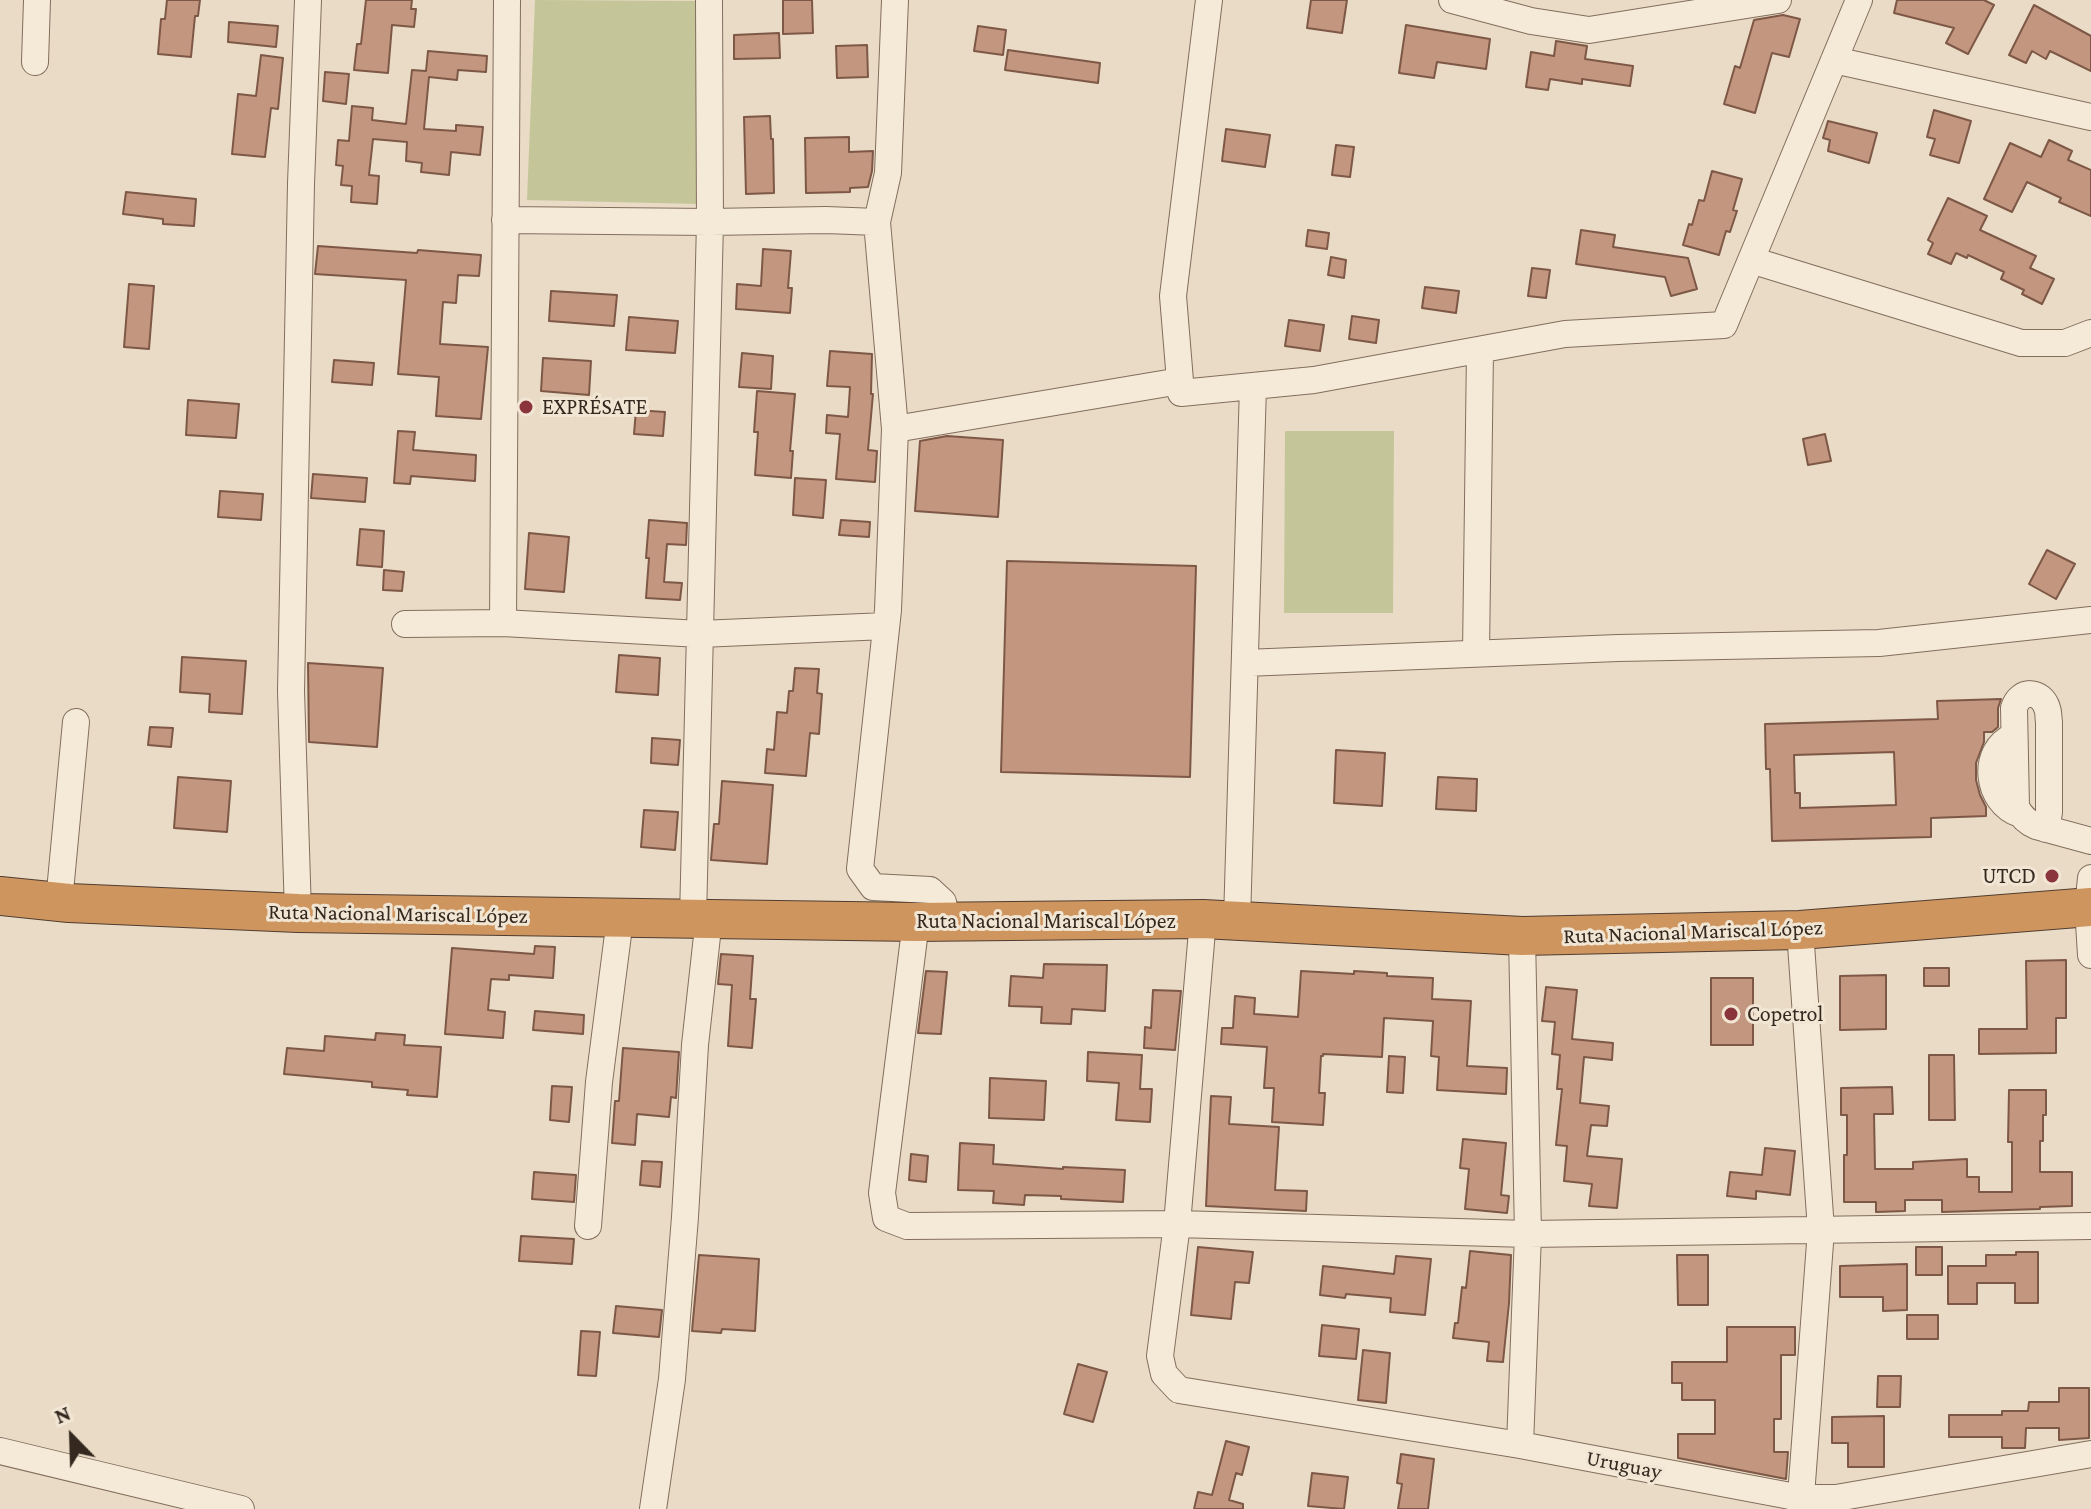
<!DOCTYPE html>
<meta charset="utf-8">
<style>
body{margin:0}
#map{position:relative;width:2091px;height:1509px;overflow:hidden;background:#e9dbc5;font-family:"Crimson Pro",serif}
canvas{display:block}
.north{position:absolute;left:32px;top:1397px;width:80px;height:80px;-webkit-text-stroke:6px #f1e6d4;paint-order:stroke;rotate:337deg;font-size:22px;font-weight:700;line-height:32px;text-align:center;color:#34281f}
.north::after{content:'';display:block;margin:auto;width:28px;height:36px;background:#34281f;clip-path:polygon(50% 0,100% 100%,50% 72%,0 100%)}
</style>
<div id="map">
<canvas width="2091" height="1509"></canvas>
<div class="north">N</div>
</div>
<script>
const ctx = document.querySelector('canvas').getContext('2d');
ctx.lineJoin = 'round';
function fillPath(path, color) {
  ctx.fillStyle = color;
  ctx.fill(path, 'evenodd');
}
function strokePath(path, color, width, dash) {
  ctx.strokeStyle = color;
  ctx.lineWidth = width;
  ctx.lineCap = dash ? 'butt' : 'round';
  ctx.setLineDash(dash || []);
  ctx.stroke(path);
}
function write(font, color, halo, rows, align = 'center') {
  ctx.font = font + ' "Crimson Pro",serif';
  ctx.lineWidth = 6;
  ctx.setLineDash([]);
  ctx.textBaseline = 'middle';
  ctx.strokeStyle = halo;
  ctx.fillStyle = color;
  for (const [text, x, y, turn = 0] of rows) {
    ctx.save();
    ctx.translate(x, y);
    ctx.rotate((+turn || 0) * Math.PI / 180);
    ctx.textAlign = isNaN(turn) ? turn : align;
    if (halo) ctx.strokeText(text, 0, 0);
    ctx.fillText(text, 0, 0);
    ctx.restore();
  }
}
fillPath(new Path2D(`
 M535,0l163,1v203l-171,-4z
 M1285,431h109l-1,182h-109z`), '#c4c69a');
const building = new Path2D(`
 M167,0h33l-2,16h-3l-4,41 -33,-3 3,-35h4z
 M366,0h46l-1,9h5l-2,18 -22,-2 -4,48 -34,-3 3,-26h4z
 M783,0h29l1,33 -30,1z
 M1311,0h36l-5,33 -35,-5z
 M1897,0h87l10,5 -26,49 -22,-11 8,-15 -60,-15z
 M2034,5l57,31v35l-41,-20 -4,8 -14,-8 -6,12 -17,-8z
 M1783,15l17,4 -11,38 -17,-4 -17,60 -31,-9 11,-38 5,2 14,-48z
 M229,22l49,4 -2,21 -48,-5z
 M1406,25l84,14 -4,30 -49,-7 -3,16 -35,-5z
 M978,26l28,4 -3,25 -29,-4z
 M779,33l1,25 -46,1v-24z
 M1556,41l31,5 -2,13 48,7 -3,20 -48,-7v5l-32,-5 -2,11 -22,-3 5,-35 23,4z
 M867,45l1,32 -31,1 -1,-32z
 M1008,50l92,13 -2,20 -93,-13z
 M428,51l59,5 -1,16 -28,-2 -1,10 -28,-3 -5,52 32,2v-6l27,2 -3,28 -29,-3 -2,23 -28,-3 1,-9 -16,-2 1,-19 -34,-3 -4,36 10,1 -2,28 -26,-2 1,-16 -11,-1 2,-19 -7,-1 2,-25 11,1 3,-35 21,2 -1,12 34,4 6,-54 14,1z
 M261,55l22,3 -5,51 -7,-1 -6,49 -33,-3 6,-60 18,2z
 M325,72l24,2 -3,30 -23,-3z
 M1934,110l37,11 -12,42 -29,-8 5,-16 -8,-2z
 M770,116l1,23h2l1,54 -28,1 -2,-77z
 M1828,121l49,12 -8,30 -41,-12 2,-11 -7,-2z
 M1226,129l44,6 -5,32 -43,-6z
 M849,137v15l24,-1 -1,20 -4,16 -18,1v4l-44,1 -1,-55z
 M2049,140l23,11 -4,9 23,10v46l-32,-14 2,-4 -34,-16 -15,30 -28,-13 26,-56 31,14z
 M1336,145l18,2 -4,30 -18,-2z
 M1712,171l30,8 -9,31 4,1 -7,21 -4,-1 -7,24 -36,-10 6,-21 3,1 7,-25 5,1z
 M126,192l70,7 -2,27 -31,-2v-5l-40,-5z
 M1948,198l39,18 -7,14 56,26 -6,12 24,11 -12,25 -20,-10 2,-4 -23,-11 3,-7 -36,-17 -1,3 -11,-5 -5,11 -23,-10 5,-11 -5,-3z
 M1308,230l21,3 -2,16 -21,-3z
 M1581,230l34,5 -2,12 75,11 9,31 -26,7 -6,-19 -89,-13z
 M318,246l99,7 1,-3 63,5 -2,21 -21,-1 -2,28 -13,-1 -3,42 48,3 -7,72 -45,-3 3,-39 -41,-3 8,-94 -91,-6z
 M763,249l28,2 -3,37h4l-2,25 -54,-4 1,-25 24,2z
 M1331,257l15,3 -2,18 -16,-3z
 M1532,268l18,2 -4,28 -18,-2z
 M129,284l25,2 -5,63 -25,-2z
 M1425,287l34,4 -3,22 -34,-5z
 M551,291l66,4 -3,31 -65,-5z
 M1352,316l27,4 -3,23 -27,-4z
 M629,317l49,4 -3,32 -49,-3z
 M1289,320l35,5 -4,26 -35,-5z
 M830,351l42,3 -1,40h2l-5,56 9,1 -2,31 -39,-3 4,-45 -14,-1 1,-18 21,2 2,-30 -23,-1z
 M742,353l31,3 -2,33 -32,-2z
 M543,358l48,3 -2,34 -48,-4z
 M334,360l40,3 -2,22 -40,-3z
 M757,391l38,3 -5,57h3l-2,27 -36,-3 3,-43h-4z
 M188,400l51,4 -3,34 -50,-3z
 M636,410l29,2 -2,24 -29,-2z
 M398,431l17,1 -2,18 63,5 -1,26 -64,-5 -1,8 -16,-1z
 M1825,434l6,27 -23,4 -5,-26z
 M947,436l56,4 -5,77 -83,-6 5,-70z
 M313,474l54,4 -2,24 -54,-4z
 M795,478l31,2 -3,38 -30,-3z
 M220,491l43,3 -2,26 -43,-3z
 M649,520l38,3 -1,22 -19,-1 -3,38 18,1 -2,17 -34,-2 3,-40h-3z
 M841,520l29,2 -1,15 -30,-2z
 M360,529l24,2 -2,36 -25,-2z
 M529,533l40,4 -5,55 -39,-3z
 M2047,550l28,14 -19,35 -27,-15z
 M1007,561l189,5 -6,211 -189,-5z
 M384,570l20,2 -2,19 -19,-1z
 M619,655l41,3 -2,37 -42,-3z
 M182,657l64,4 -4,53 -33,-2 1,-18 -30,-2z
 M308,663l75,5 -6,79 -68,-5z
 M795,668l24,1 -2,24 5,1 -3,40 -9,-1 -4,43 -41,-3 2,-24 7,1 3,-38 10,1 2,-22h4z
 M2001,699l-3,9v19l-6,5h-8v10l-8,21v17l4,15 6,12v9l-55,2v19l-159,4 -2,-72h-4l-1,-45 173,-5 -1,-18zM1894,752l2,53 -96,3v-15h-5l-1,-38z
 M150,727l23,1 -2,19 -23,-2z
 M652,738l28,2 -2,25 -27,-2z
 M1336,750l49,3 -3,53 -48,-3z
 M178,777l53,4 -4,51 -53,-4z
 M1438,777l39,2 -1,32 -40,-2z
 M722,781l51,4 -6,79 -56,-4 3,-36h5z
 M644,810l34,2 -3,38 -34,-3z
 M535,946l20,1 -2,31 -44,-3v5l-18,-1 -3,31 17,2 -2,26 -58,-4 7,-86 82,6z
 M721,954l32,2 -3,43h6l-4,49 -24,-2 4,-61 -14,-1z
 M2066,960v58h-10v35l-77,1v-25h48l-1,-68z
 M1044,964l63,1 -2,46 -33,-2 -1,15 -30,-1 1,-16 -33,-1 2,-30 32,2z
 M1924,968h25v18h-25z
 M926,971l21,1 -6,62 -23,-1z
 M1301,971l53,3v-3l33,2v3l46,2 -1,21 39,2 -4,65 40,2 -1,26 -69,-4 2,-33 -8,-1 2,-35 -49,-3 -2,39 -59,-3v2h-2l-2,37h6l-2,32 -51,-3 2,-34h-10l3,-41 -46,-3 1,-16h11l2,-32 20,2 -1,16 44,3z
 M1886,975v54l-46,1v-54z
 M1711,978h42v67h-42z
 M1546,987l31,3 -5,49 41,4 -1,17 -28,-3 -4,46 29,3 -2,20 -16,-1 -4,31 35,3 -5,49 -28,-2 3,-22 -28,-3 3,-35 -11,-1 6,-56h-5l3,-34 -8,-1 3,-32 -13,-1z
 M1153,990l28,1 -6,59 -31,-2 1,-21 6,1z
 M535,1011l49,4 -1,19 -50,-4z
 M376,1033l29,2 -1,10 37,2 -4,50 -30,-2 1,-5 -36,-3v-5l-88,-8 3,-26 37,3 1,-15 50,4z
 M623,1048l56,4 -3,46 -5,-1 -2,20 -32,-3 -2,31 -23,-2 3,-42h4z
 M1088,1052l54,3 -2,34h12l-2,33 -34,-2 3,-37 -32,-2z
 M1929,1055h25l1,65h-26z
 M1389,1056l16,1 -2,36 -16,-1z
 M990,1078l56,3 -2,39 -55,-2z
 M552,1086l20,1 -3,35 -19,-2z
 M1892,1087l1,27h-19l1,55h38v-7l54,-3v18h12v15h33v-50h-4l1,-52h37v25h-3v26h-3v31h32v34l-32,1v2l-98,3v-12h-37v11l-29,1v-10h-32v-47h3v-40h-6v-27z
 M1211,1096l20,1 -2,27 50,3 -4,63 32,1 -1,20 -100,-5z
 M1463,1139l43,4 -5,52 8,1 -2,17 -42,-4 4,-40 -9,-1z
 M960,1143l34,2 -1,19 70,5v-2l62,3 -2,32 -62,-3v-3l-36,-1 -1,10 -31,-2 1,-12 -36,-1z
 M1765,1148l30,3 -5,44 -34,-4v8l-29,-3 3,-24 32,3z
 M911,1154l17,2 -2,26 -17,-2z
 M642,1161l20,1 -2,25 -20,-2z
 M534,1172l42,3 -2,27 -42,-3z
 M521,1236l53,3 -2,25 -53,-3z
 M1198,1247l55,5 -4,31 -14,-1 -4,37 -40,-4z
 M1916,1247h26v28h-26z
 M1470,1251l41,4 -2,48 -6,59 -16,-1 2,-19 -36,-4 2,-15h3l4,-36 4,1z
 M2016,1252h22v51h-23v-20h-38v21h-29v-38h38v-11h30z
 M699,1255l60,4 -4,72 -33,-2 -1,4 -29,-2z
 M1677,1255h31v50h-30z
 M1396,1256l35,3 -6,56 -35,-3 1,-14 -45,-4 -1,4 -25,-3 3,-29 71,8z
 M1907,1264v46l-24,1v-14h-43v-31z
 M616,1306l46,4 -3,27 -46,-4z
 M1907,1315h31v24h-31z
 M1322,1325l37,4 -3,30 -37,-3z
 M1727,1327h68v28h-14v64h-7v33h14l-2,27 -108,-21v-24h37v-34h-33v-17h-10v-21h55z
 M581,1331l19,1 -4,44 -18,-1z
 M1363,1350l27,3 -4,50 -28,-3z
 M1078,1364l29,8 -14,50 -29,-8z
 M1878,1376h23l-1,31h-23z
 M2059,1388h30v50l-30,2v-12h-33l-1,20h-23v-11h-53v-22h53v-4h26l1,-9h30z
 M1884,1416v51h-36v-24h-16v-26z
 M1226,1441l23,6 -7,28 -6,-2 -7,27 14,4v5h-49l4,-17 14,3z
 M1401,1454l33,5 -6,50h-30l4,-25 -5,-1z
 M1312,1473l36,4 -4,32 -36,-3z`);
fillPath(building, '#c3967f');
strokePath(building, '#7e5846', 2);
const minor = new Path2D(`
 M895,0l-7,173 -11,49 18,207 -7,181 -28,259 13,18 57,3 13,12 4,20
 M1209,0l-36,296 8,97 133,-13 251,-46 159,-9 135,-325
 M1452,0l79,21 58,9 189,-30
 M1834,60l257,57
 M35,62l2,-62
 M505,220l205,2 116,-2 51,2
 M1751,260l270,83h44l26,-10
 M895,429l285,-48
 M503,623l4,-623
 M405,624l98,-1 197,11 186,-8
 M1476,653l4,-303
 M1245,663l373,-15 261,-5 212,-23
 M2014,736c-34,14 -28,67 6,78
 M2046,829l3,-17v-90c-1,-5 0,-9 -2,-14 -6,-18 -27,-19 -33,0l2,99c5,9 10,15 20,19l55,15
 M2091,878l-3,29 3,48
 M59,902l17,-180
 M298,913l-7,-222 10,-507 7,-184
 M693,918l17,-696 -1,-222
 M1203,919l-26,305 -17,132 4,18 15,16 341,55 281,53h35l255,-44
 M1237,920l16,-534
 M916,922l-34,271 4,25 21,8 270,-2 351,10 563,-8
 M588,1226l11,-144 21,-163
 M1520,1445l8,-211 -6,-298
 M0,1451l241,58
 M653,1509l19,-130 13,-162 10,-172 14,-127
 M1800,1509l21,-279 -21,-300`);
const highway = new Path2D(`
 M0,896l69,7 229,10 618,9 287,-3 319,17 278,-6 291,-23`);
strokePath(minor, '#826e5d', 28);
strokePath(highway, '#503d31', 40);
strokePath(minor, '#f5ead7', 26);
strokePath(highway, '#cf955f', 38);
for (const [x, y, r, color] of [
 [526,407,8,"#8a343b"],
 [2052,876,8,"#8a343b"],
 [1731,1014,8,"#8a343b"]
]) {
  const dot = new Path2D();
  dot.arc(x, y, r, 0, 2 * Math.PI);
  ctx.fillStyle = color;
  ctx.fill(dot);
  strokePath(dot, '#f1e6d4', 3);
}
write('22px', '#34281f', '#f1e6d4', [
 ["EXPRÉSATE",542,407],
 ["UTCD",2036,876,"right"],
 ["Copetrol",1747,1014]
], 'left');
write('22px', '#34281f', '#f1e6d4', [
 ["Ruta Nacional Mariscal López",398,914,1],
 ["Ruta Nacional Mariscal López",1046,921],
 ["Ruta Nacional Mariscal López",1693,932,-2],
 ["Uruguay",1624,1465,11]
]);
</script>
